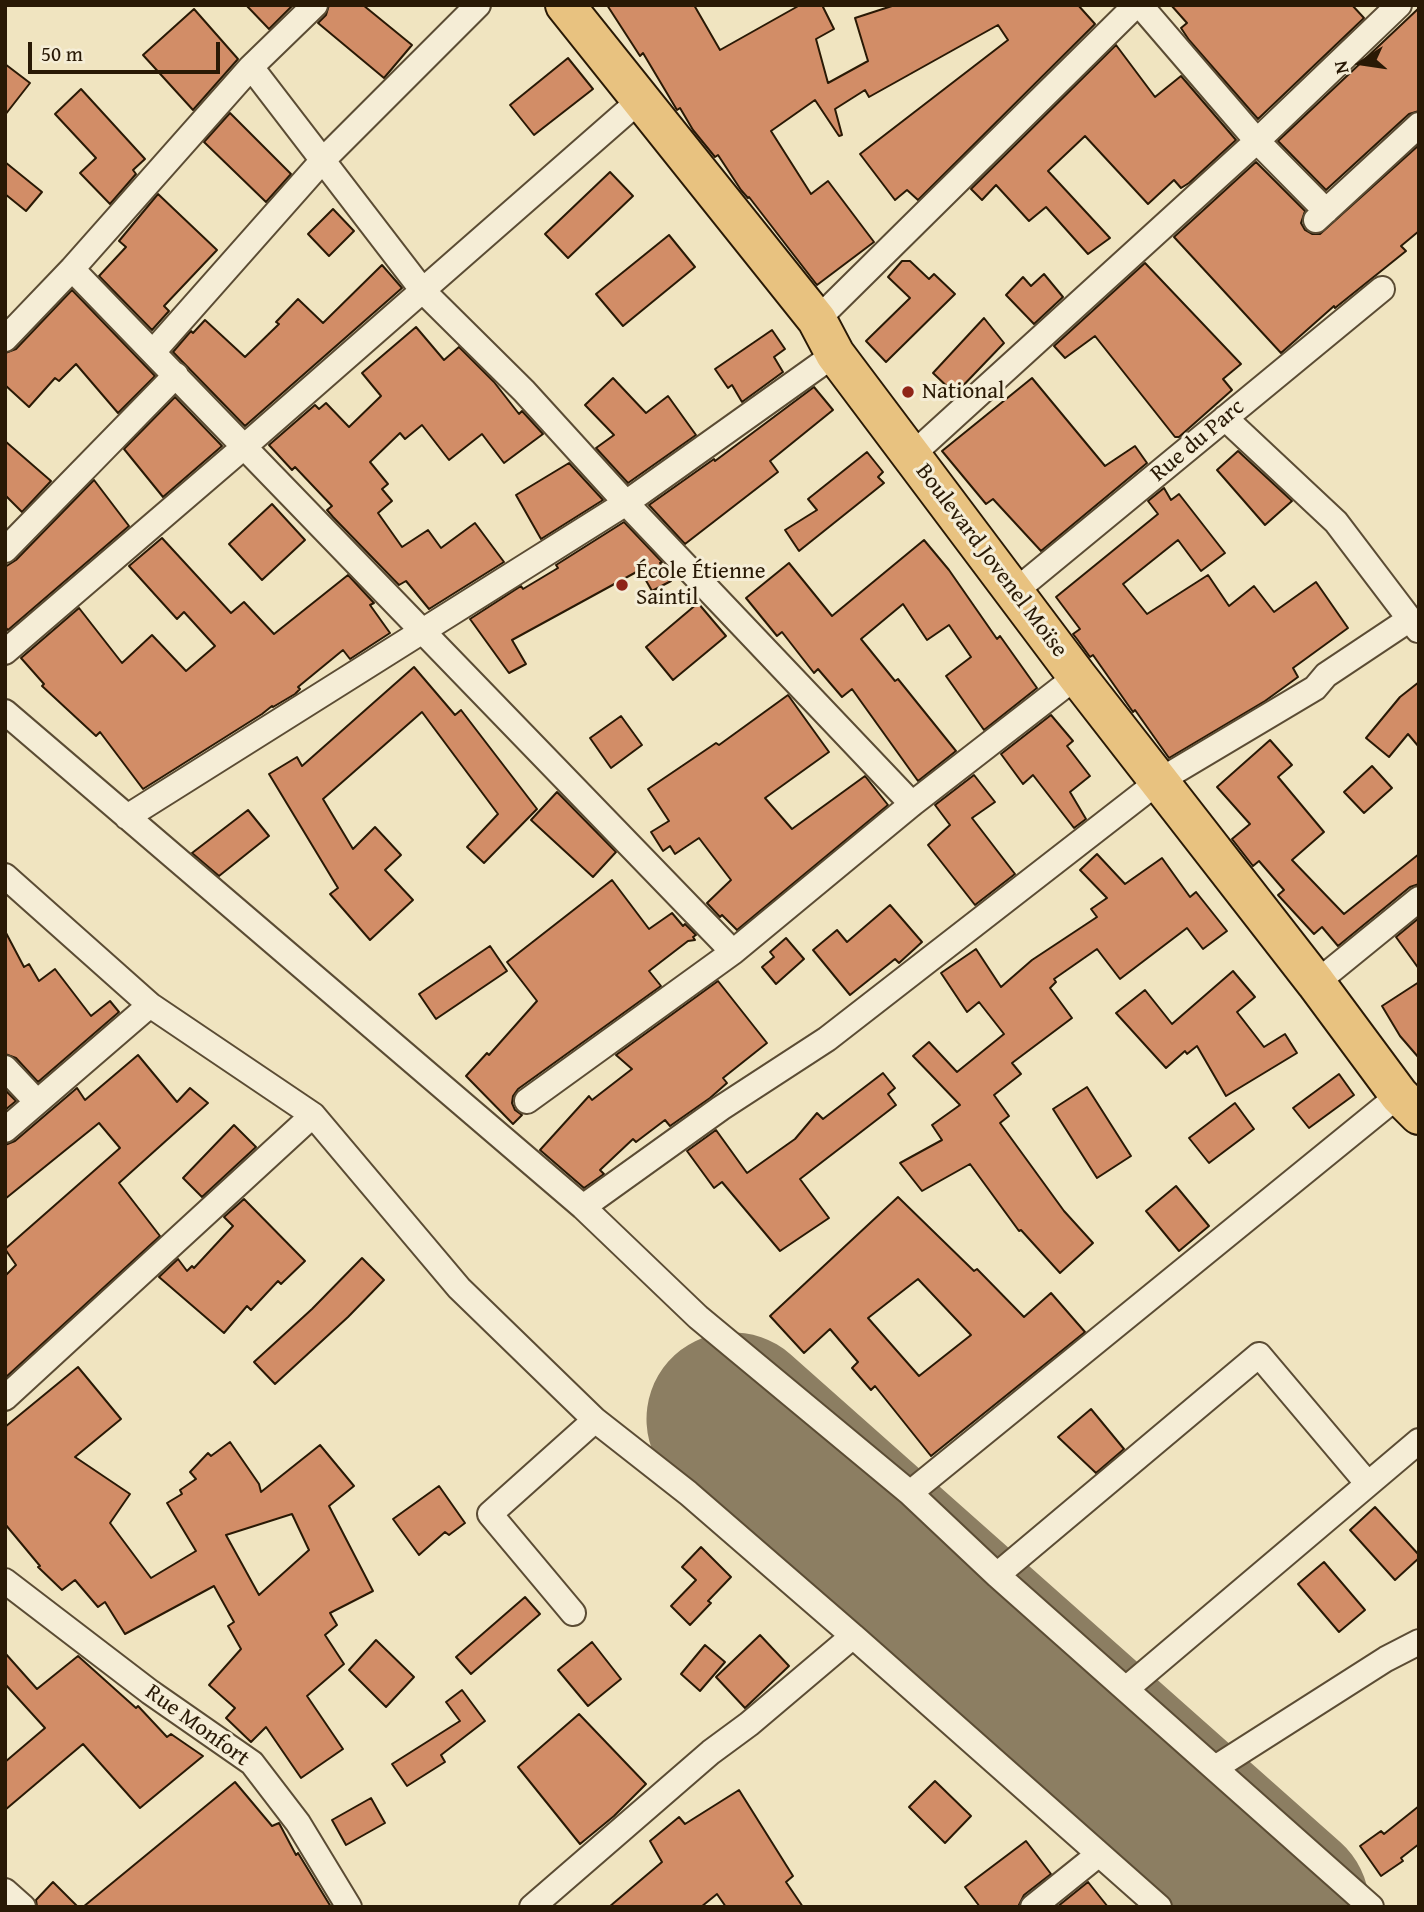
<!DOCTYPE html>
<meta charset="utf-8">
<style>
body{margin:0}
#map{position:relative;width:1424px;height:1912px;overflow:hidden;background:#f0e4c0;font-family:"Gentium Book Plus",serif}
canvas{display:block}
.frame{position:absolute;inset:0;border:7px solid #291905;pointer-events:none}
.north{position:absolute;left:1326px;top:28px;width:70px;height:70px;-webkit-text-stroke:5px #f5edd6;paint-order:stroke;rotate:258deg;font-size:19px;font-weight:700;line-height:28px;text-align:center;color:#291905}
.north::after{content:'';display:block;margin:auto;width:24px;height:32px;background:#291905;clip-path:polygon(50% 0,100% 100%,50% 72%,0 100%)}
.scale{position:absolute;left:28px;top:42px;width:192px;height:32px;box-sizing:border-box;border:4px solid #291905;border-top:0;padding-left:9px;font-size:21px;line-height:24px;white-space:nowrap;color:#291905;-webkit-text-stroke:5px #f5edd6;paint-order:stroke}
</style>
<div id="map">
<canvas width="1424" height="1912"></canvas>
<div class="frame"></div>
<div class="north">N</div>
<div class="scale">50 m</div>
</div>
<script>
const ctx = document.querySelector('canvas').getContext('2d');
ctx.lineJoin = 'round';
function strokePath(path, color, width, dash) {
  ctx.strokeStyle = color;
  ctx.lineWidth = width;
  ctx.lineCap = dash ? 'butt' : 'round';
  ctx.setLineDash(dash || []);
  ctx.stroke(path);
}
function fillPath(path, color) {
  ctx.fillStyle = color;
  ctx.fill(path, 'evenodd');
}
function write(font, color, halo, rows, align = 'center') {
  ctx.font = font + ' "Gentium Book Plus",serif';
  ctx.lineWidth = 6;
  ctx.setLineDash([]);
  ctx.textBaseline = 'middle';
  ctx.strokeStyle = halo;
  ctx.fillStyle = color;
  for (const [text, x, y, turn = 0] of rows) {
    ctx.save();
    ctx.translate(x, y);
    ctx.rotate((+turn || 0) * Math.PI / 180);
    ctx.textAlign = isNaN(turn) ? turn : align;
    if (halo) ctx.strokeText(text, 0, 0);
    ctx.fillText(text, 0, 0);
    ctx.restore();
  }
}
strokePath(new Path2D(`
 M733,1419l550,488`), '#8c7e62', 173);
const building = new Path2D(`
 M246,5h47l-24,24z
 M329,5h34l49,40 -28,33 -66,-55 8,-8z
 M607,5h87l26,45 80,-45h22l12,24 -18,10 12,44 40,-22 -13,-43 40,-13h183l17,19 -177,176 -11,-10 -12,10 -35,-46 148,-114 -10,-15 -129,72 -4,-7 -30,19 7,26 -3,1 -24,-36 -44,31 40,63 17,-13 46,61 -57,43 -68,-88 -1,1 -7,-8 -23,-35 -3,2 -22,-27 -13,-22 -3,2 -34,-57 -3,3z
 M1171,5h181l12,13 -106,101 -69,-79 -8,-12 6,-5z
 M1419,8v103l-10,3 -83,76 -48,-49z
 M194,9l44,50 -45,51 -50,-55z
 M1116,45l39,52 26,-21 55,64 -47,43 -8,5 -7,-8 -26,24 -63,-68 -37,35 62,67 -22,16 -42,-47 -17,14 -33,-36 -14,15 -11,-11z
 M568,58l25,31 -59,46 -24,-30z
 M5,64l25,19 -25,32z
 M81,89l64,70 -12,11 3,4 -26,30 -30,-31 16,-15 -41,-44z
 M230,113l61,61 -25,28 -62,-60z
 M1419,145v86l-18,15 5,5 -71,57 -1,-2 -53,47 -107,-116 82,-75 49,49 -4,12 4,7 7,4h8z
 M5,162l37,30 -16,19 -21,-17z
 M610,172l23,24 -65,62 -23,-24z
 M158,194l59,56 -53,56 5,5 -17,19 -53,-54 27,-29 -7,-6z
 M333,209l21,22 -25,25 -21,-22z
 M669,235l26,32 -72,59 -27,-32z
 M902,261h8l19,18 5,-5 21,20 -69,68 -20,-21 44,-43 -22,-21z
 M1145,263l96,101 -18,15 9,11 -53,47h-4l-80,-101 -30,22 -11,-12z
 M382,265l20,23 -157,138 -72,-74 18,-21 2,2 12,-13 40,37 34,-33 -3,-2 22,-23 25,24z
 M1044,274l19,23 -29,27 -28,-29 17,-18 8,9z
 M72,290l83,86 -37,37 -42,-49 -17,17 -4,-3 -26,29 -24,-22v-32l11,-4z
 M984,318l20,25 -49,51 -22,-21z
 M416,327l28,33 15,-13 35,35 25,32 3,-3 21,23 -39,29 -22,-29 -33,26 -27,-35 -17,14 -5,-6 -30,29 18,22 -6,5 10,12 -14,12 24,34 26,-17 13,18 34,-25 29,39 -75,47 -23,-28 -7,4 -66,-68 -6,-7 5,-4 -37,-39 -3,3 -23,-25 46,-40 4,4 7,-6 23,24 32,-31 -19,-23z
 M772,330l13,19 -11,8 9,15 -41,30 -10,-17 -4,3 -13,-19z
 M613,378l33,35 22,-17 28,39 -68,48 -32,-35 18,-13 -29,-30z
 M1032,378l73,88 30,-20 12,17 -106,88 -48,-52 -7,5 -44,-53z
 M814,387l19,23 -63,51 8,11 -93,72 -36,-39 65,-46 1,2z
 M175,397l47,49 -59,51 -39,-48z
 M5,441l46,40 -29,31 -17,-17z
 M1238,451l54,50 -27,24 -48,-55z
 M867,452l16,20 -5,5 6,6 -85,68 -14,-21 32,-20 -9,-11z
 M569,463l34,37 -62,39 -25,-44z
 M94,480l35,46 -121,104 -3,-3v-60l11,-7z
 M1164,488l7,12 8,-6 46,59 -24,18 -23,-31 -55,44 24,30 61,-39 21,31 25,-20 20,26 42,-30 32,46 -55,40 5,9 -33,24 -96,57 -34,-48 -2,2 -40,-57 -3,2 -13,-18 -4,-5 7,-5 -24,-32 102,-83 -10,-13z
 M272,504l33,36 -43,40 -33,-36z
 M624,522l38,40 -2,1 11,18 -19,10 -12,-21 -128,70 14,24 -17,9 -39,-54 51,-33 2,3 35,-21 -2,-3z
 M162,538l69,75 13,-11 30,32 74,-59 26,28 -4,2 20,28 -40,26 -7,-9 -45,37 2,2 -5,5 -22,13 -1,-1 -10,8 -119,75 -43,-57 -4,4 -54,-50 2,-2 -23,-26 58,-50 43,55 30,-28 34,36 29,-25 -31,-34 -7,7 -48,-53z
 M924,540l25,30 48,69 3,-3 37,52 -53,42 -38,-54 25,-19 -22,-32 -22,15 -24,-36 -42,35 34,42 3,-2 58,72 -38,30 -66,-92 -10,8 -24,-28 -4,4 -32,-41 -5,4 -31,-38 43,-35 43,53z
 M698,603l28,33 -53,44 -27,-33z
 M414,667l41,48 6,-5 76,99 -53,54 -17,-16 31,-33 -76,-102 -99,87 30,50 22,-22 26,28 -16,15 28,30 -43,40 -40,-46 8,-6 -69,-114 28,-17 5,9z
 M1419,682v65l-11,-13 -19,23 -23,-19 34,-41z
 M788,695l41,57 -64,46 27,31 73,-53 23,29 -151,125 -15,-15 -2,2 -13,-14 24,-23 -32,-42 -24,16 -5,-8 -7,5 -12,-19 18,-11 -21,-32 68,-46 3,2z
 M1051,715l22,26 -6,5 23,30 -20,16 16,27 -12,9 -41,-53 -10,9 -22,-30z
 M621,716l21,29 -31,23 -21,-30z
 M1270,740l22,25 -14,12 46,55 -32,28 52,54 75,-60v30l-9,3 -72,59 -16,-19 -8,7 -36,-39 6,-5 -25,-29 -6,5 -21,-27 18,-15 -33,-37z
 M1372,766l20,22 -28,25 -20,-21z
 M974,775l21,27 -23,16 43,56 -40,31 -47,-60 22,-20 -15,-20z
 M557,792l59,60 -23,25 -62,-57z
 M248,810l21,26 -50,40 -27,-23z
 M1097,854l28,30 37,-26 28,39 6,-5 31,39 -24,18 -16,-21 -67,51 -23,-30 -43,30 2,3 -6,6 22,30 -60,45 9,11 -27,21 15,21 -9,7 64,88 29,32 -33,30 -39,-43 -2,1 -49,-67 -48,27 -22,-28 42,-23 -10,-15 28,-20 -47,-49 16,-14 28,30 47,-38 -25,-32 -12,10 -26,-39 35,-24 25,38 31,-27 65,-43 -6,-8 16,-11 -27,-28z
 M612,880l37,49 23,-16 11,13 2,-2 11,11 -3,2 2,3 -7,1 -39,30 12,15 -143,103 -5,7 -1,7 3,7 7,5 -9,9 -47,-48 21,-23 2,2 48,-54 -30,-39z
 M890,905l32,37 -23,21 -4,-4 -45,36 -37,-45 24,-20 10,12z
 M1419,918v51l-23,-32z
 M5,931l19,36 5,-3 10,17 16,-12 36,47 19,-15 9,11 -81,70 -22,-24 -11,-4z
 M786,938l18,21 -28,25 -14,-17 12,-10 -4,-5z
 M490,946l17,25 -71,48 -17,-25z
 M1233,971l22,26 -18,15 27,35 21,-13 12,19 -71,43 -29,-50 -10,8 -2,-3 -19,17 -50,-55 29,-23 27,34z
 M718,981l49,62 -44,35 4,5 -17,15 -40,28 -5,-6 -29,22 -3,-3 -33,31 4,4 -20,14 -44,-38 49,-54 3,4 40,-31 -16,-14z
 M1419,982v76l-19,-22 -18,-30z
 M138,1055l39,47 13,-14 18,15 -89,80 41,53 -155,142v-102l11,-11 -11,-16 115,-101 -21,-25 -94,76v-54l10,-4 62,-53 8,12z
 M883,1073l12,15 -7,6 8,11 -96,74 29,39 -49,33 -58,-69 -8,6 -27,-37 29,-21 31,43 48,-34 22,-26 6,6z
 M1339,1074l15,21 -45,33 -16,-20z
 M1087,1087l44,69 -34,22 -44,-69z
 M5,1090l11,11 -11,9z
 M1235,1103l19,26 -45,34 -20,-25z
 M234,1125l22,22 -54,50 -19,-19z
 M1176,1186l33,40 -30,25 -33,-40z
 M898,1197l76,74 3,-2 47,48 27,-24 34,39 -154,124 -56,-70 -4,4 -19,-22 6,-6 -28,-33 -26,24 -34,-37zM918,1279l53,56 -52,41 -51,-58z
 M244,1199l61,62 -24,23 -3,-3 -27,29 -4,-4 -23,27 -65,-56 19,-18 9,12 5,-5 2,2 39,-42 -9,-9z
 M362,1258l22,22 -36,37 -73,67 -21,-22 58,-53z
 M78,1367l43,52 -46,38 55,37 -20,29 41,55 45,-27 -29,-48 15,-9 -2,-4 16,-11 -6,-7 18,-19 3,3 19,-14 29,42 2,8 59,-47 34,41 -25,20 44,85 -43,22 7,12 -12,10 19,29 -37,32 36,53 -42,29 -35,-51 -15,15 -25,-24 9,-10 -26,-23 32,-36 -13,-23 6,-4 -20,-36 -89,48 -20,-32 -7,5 -23,-27 -13,10 -24,-23 2,-1 -35,-42v-97zM292,1514l17,36 -50,45 -33,-60z
 M1091,1409l33,40 -28,24 -38,-36z
 M439,1486l26,37 -16,12 -4,-3 -26,23 -26,-36z
 M1375,1507l44,48v3l-24,22 -45,-50z
 M701,1547l30,30 -23,24 3,2 -21,22 -19,-19 25,-26 -14,-13z
 M1324,1562l41,48 -26,22 -41,-48z
 M525,1597l15,17 -69,60 -15,-17z
 M760,1635l29,31 -44,42 -29,-31z
 M376,1640l38,37 -28,30 -37,-37z
 M592,1642l29,37 -33,27 -30,-36z
 M705,1645l20,17 -25,29 -19,-17z
 M5,1653l32,36 41,-33 58,52 2,-2 29,31 4,-3 32,22 -63,52 -57,-64 -78,66v-48l40,-34 -40,-44z
 M462,1690l23,31 -44,34 4,7 -38,24 -15,-22 68,-43 -14,-19z
 M579,1714l67,70 -32,32 -34,28 -62,-77z
 M935,1781l36,35 -26,27 -36,-36z
 M235,1782l37,44 7,-3 17,32 2,-2 33,54h-248z
 M739,1790l54,86 -7,6 17,25h-77l-9,-13 -16,13h-92l53,-45 -12,-21 29,-24 6,7z
 M371,1798l14,25 -39,22 -14,-25z
 M1419,1806v38l-18,14 2,3 -22,15 -21,-30 21,-15 3,3z
 M1026,1841l25,33 -27,21 -6,12h-38l-15,-20z
 M53,1882l25,25h-41l-1,-7z
 M1088,1882l20,25h-51z`);
fillPath(building, '#d28d67');
strokePath(building, '#291905', 2);
const minor = new Path2D(`
 M1140,5l117,136 69,70
 M251,67l172,224 101,100 102,112 286,301
 M1316,220l103,-95
 M72,269l661,683
 M817,320l319,-315
 M5,339l67,-70 179,-202 64,-62
 M153,352l170,-192 155,-155
 M1225,418l111,104 82,108
 M912,455l345,-314 142,-136
 M5,550l171,-175
 M1013,593l369,-304
 M5,652l240,-206 395,-346
 M5,712l578,495 115,110 212,176 87,82 374,332
 M127,817l499,-314 209,-149
 M5,876l145,129 163,110 146,173 136,132 93,73 165,143 -104,88 -38,28 -179,155
 M1316,983l103,-84
 M5,1068l32,34
 M527,1101l206,-149 179,-148 165,-128
 M5,1130l145,-125
 M583,1207l138,-99 106,-69 332,-258 156,-93 11,-13 84,-56
 M5,1398l308,-283
 M910,1493l489,-398
 M997,1575l262,-220 109,129
 M5,1581l145,111 102,71 46,60 51,84
 M573,1613l-83,-99 105,-94
 M853,1636l306,271
 M1126,1689l293,-248
 M1215,1768l171,-109 33,-17
 M5,1891l18,16
 M1033,1907l66,-53`);
const primary = new Path2D(`
 M565,5l252,315 18,34 242,322 239,307 83,112 20,20`);
strokePath(minor, '#5b4c34', 28);
strokePath(primary, '#291905', 42);
strokePath(minor, '#f5edd6', 24);
strokePath(primary, '#e8c280', 38);
for (const [x, y, r, color] of [
 [908,392,7,"#8f2418"],
 [622,585,7,"#8f2418"]
]) {
  const dot = new Path2D();
  dot.arc(x, y, r, 0, 2 * Math.PI);
  ctx.fillStyle = color;
  ctx.fill(dot);
  strokePath(dot, '#f5edd6', 2.5);
}
write('23px', '#291905', '#f5edd6', [
 ["National",922,392],
 ["École Étienne",636,572],
 ["Saintil",636,598]
], 'left');
write('23px', '#291905', '#f5edd6', [
 ["Rue du Parc",1198,441,-40],
 ["Boulevard Jovenel Moïse",991,561,53],
 ["Rue Monfort",197,1726,36]
]);
</script>
